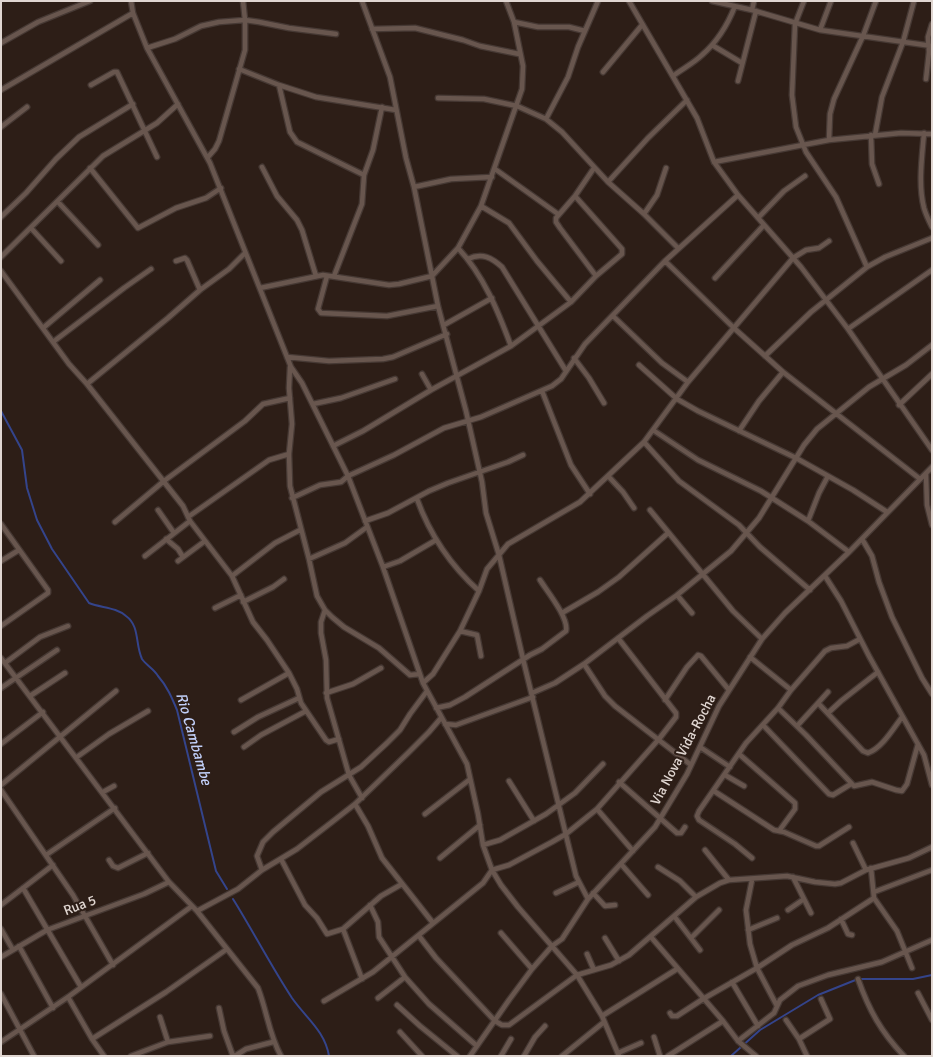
<!DOCTYPE html>
<style>
body{margin:0}
#map{position:relative;width:933px;height:1057px;overflow:hidden;background:#2d1e17;font-family:Signika,sans-serif}
canvas{display:block}
.frame{position:absolute;inset:0;border:2px solid #e0d6d1;pointer-events:none}
</style>
<div id="map">
<canvas width="933" height="1057"></canvas>
<div class="frame"></div>
</div>
<script>
const ctx = document.querySelector('canvas').getContext('2d');
ctx.lineJoin = 'round';
function strokePath(path, color, width, dash) {
  ctx.strokeStyle = color;
  ctx.lineWidth = width;
  ctx.lineCap = dash ? 'butt' : 'round';
  ctx.setLineDash(dash || []);
  ctx.stroke(path);
}
function write(font, color, halo, rows, align = 'center') {
  ctx.font = font + ' Signika,sans-serif';
  ctx.lineWidth = 4;
  ctx.setLineDash([]);
  ctx.textBaseline = 'middle';
  ctx.strokeStyle = halo;
  ctx.fillStyle = color;
  for (const [text, x, y, turn = 0] of rows) {
    ctx.save();
    ctx.translate(x, y);
    ctx.rotate((+turn || 0) * Math.PI / 180);
    ctx.textAlign = isNaN(turn) ? turn : align;
    if (halo) ctx.strokeText(text, 0, 0);
    ctx.fillText(text, 0, 0);
    ctx.restore();
  }
}
strokePath(new Path2D(`
 M1,411l21,39 5,38 10,32 15,29 37,54c12,5 27,4 37,13 14,10 9,28 16,43 4,6 12,10 16,17 9,10 14,22 19,34l39,161 11,18
 M233,899c20,32 38,67 59,99 14,20 33,33 37,58
 M731,1056l29,-26 58,-35 40,-16h55l19,-4`), '#34448b', 2);
const minor = new Path2D(`
 M131,1l2,12 14,35 63,115 81,204 11,16 46,93 35,91 40,116 44,81 11,50 5,31 9,25 9,15 17,22 59,68 25,41 17,40
 M362,1l28,76 16,81 8,29 24,119 28,105 16,71 4,31 13,42 24,104 53,217 12,23
 M629,1l68,117 17,44 24,33 63,72 47,62 84,121
 M712,1l40,9 68,20 112,16
 M804,1l-9,23 -3,71 4,32 10,25 30,45 31,70
 M752,10l2,-9
 M514,22l24,5h31l16,4
 M372,29l43,-1 48,12 17,6 39,8
 M820,30l11,-29
 M1,43l37,-21 52,-21
 M712,45l30,18
 M147,48l28,-9 26,-13 18,-4 26,-2 14,2 30,6 47,6
 M239,69l40,16 37,12 80,13
 M603,72l39,-47
 M673,76c9,-7 21,-13 29,-21 15,-13 26,-31 33,-49
 M926,79l3,-27 -1,-15 4,-13
 M738,81l18,-70
 M91,85l23,-13h3l40,85
 M279,85l11,47 7,10 67,33
 M1,90l132,-77
 M438,98l46,1 33,7 29,13 16,13 46,50 36,32 34,34
 M546,119l22,-42 10,-30 20,-46
 M1,127l26,-20
 M924,133c-2,24 -6,52 0,75 2,7 5,13 8,19
 M871,135l1,29 7,20
 M875,135l7,-38 21,-55 11,-41
 M829,140l1,-26 4,-15 29,-63 13,-35
 M208,157l7,-8 4,-8 26,-91v-30l-2,-19
 M714,162l115,-22 72,-7 31,1
 M262,167l15,29 20,24 5,10 14,46
 M90,168l48,60 38,-20 30,-10 15,-10
 M594,168l-19,28 -19,22v4l4,6 36,48
 M495,169l63,45
 M608,182l40,-44 39,-38
 M414,187l37,-8 41,-2
 M58,202l40,43
 M481,206l28,17 28,38 34,41
 M644,214l13,-19 9,-27
 M1,217l25,-24 30,-34 23,-22 54,-33
 M758,218l26,-27 21,-15
 M31,228l30,33
 M458,248c26,28 40,63 53,98
 M1,257l102,-101 54,-33 21,-19
 M468,259c14,-7 24,-1 34,8l64,104
 M176,261l9,-3 2,2 13,30
 M665,261l70,68 48,43 137,107
 M1,271l68,93 18,20 96,122 7,15 42,55 21,46 14,18 22,33 8,16 4,14 25,37 3,2 10,-3
 M327,276l-9,33 3,4 66,3 51,-10
 M334,276l28,-72 2,-29 9,-25 9,-43
 M715,278l49,-53
 M260,288l63,-13 66,10 10,-1 33,-8 26,-28 23,-42 41,-117 1,-23 -9,-44 -8,-21
 M613,316l49,47 26,19
 M444,325l48,-27
 M43,328l57,-48
 M848,329l84,-59
 M53,342l71,-54 27,-19
 M765,356l46,-44 56,-45 18,-10 47,-19
 M287,357l42,4 54,-2 10,-2 54,-23
 M574,358l15,20 15,25
 M639,365l38,34 21,12 98,47 57,32 34,22
 M290,367l-1,21 3,36 -3,30 1,32 19,73 8,37 8,14 7,7 12,10 35,21 31,27 10,-1
 M422,374l9,16
 M87,384l81,-66 32,-28 29,-21 16,-16
 M542,391l29,74 19,29
 M313,404l28,-6 54,-19
 M899,405l33,-31
 M653,430l45,30 63,31 47,30 41,31
 M739,431l20,-30 24,-29
 M644,442l35,39 60,44 21,22 50,43
 M333,446l30,-15 68,-41 80,-44 60,-44 25,-26 26,-22v-5l-47,-53
 M926,474l1,31 5,20
 M609,477l14,15 11,16
 M292,498l28,-13 21,-3 7,-6 46,-21 50,-27 37,-11 71,-31 9,-7 24,-35 80,-83 73,-66
 M417,499c13,36 33,66 62,92
 M158,510l16,23
 M650,510l83,101 29,28
 M188,517l81,-57 20,-6
 M365,521l23,-8 41,-22 19,-8 60,-21 15,-7
 M808,521l11,-28 9,-17
 M115,522l49,-41 81,-60 18,-17 27,-6
 M1,524l47,66v3l-47,33
 M166,539l12,10 5,8
 M862,539l10,17 7,26 13,35 30,61 10,16
 M145,556l45,-35
 M309,559l36,-16 22,-16
 M1,561l18,-11
 M178,561l27,-20
 M383,567l17,-6 36,-21
 M232,576l43,-33 25,-13
 M825,576l16,25 28,55 55,99 8,30
 M677,595l15,18
 M243,602l30,-15 11,-8
 M215,608l26,-13
 M325,610l-4,12v11l5,27 1,38 22,77 13,23
 M562,613l36,-21 21,-15 49,-44
 M460,631l17,4 4,21
 M750,657l41,33
 M1,658l168,224 28,29 61,77c9,23 11,47 23,68
 M5,663l35,-26 28,-11
 M584,664l21,32 10,10 76,59
 M423,683l10,-9 27,-43 19,-40 8,-22 21,-25 72,-42 64,-60 44,-60 105,-124 13,-8 13,-2 10,-7
 M1,688l56,-38
 M326,693l27,-9 28,-16
 M532,693l23,-10 29,-19 63,-48 30,-21 54,-44 28,-33 45,-73 13,-16 52,-42 37,-22 26,-20
 M30,696l35,-23
 M241,700l48,-27
 M665,700l22,-33 11,-12 3,1 28,34
 M818,703l45,48 5,2c14,-5 25,-24 34,-36
 M436,708l14,-3 15,-8 65,-42 12,-6 24,-18c3,-13 -19,-40 -26,-51
 M778,708l28,27 48,51 18,-4 24,8 6,1 5,-7 11,-40
 M828,713l13,-12 37,-29
 M445,724l11,1 77,-28
 M763,725l66,69 4,1 18,-11
 M797,726l31,-34
 M234,732l24,-15 41,-19
 M1,744l42,-32
 M244,747l17,-12 45,-24
 M700,747l30,20
 M739,754l56,49v6l-16,22
 M77,757l32,-23 39,-23
 M725,775l19,11
 M509,781l25,40
 M619,782l58,51h4l4,-6
 M1,785l115,-94
 M1,790l72,105 40,70
 M714,791l60,39 10,2 32,14h3l30,-19
 M103,792l11,-6
 M355,804l13,22 14,32 51,65
 M597,809l36,42
 M425,814l44,-34
 M853,843l13,27
 M483,845l17,-5 46,-26 29,-21 28,-29
 M705,850l24,30
 M46,855l69,-47
 M440,858l40,-33
 M752,858l-17,-14 -36,-24 -2,-4 2,-5 47,-68 32,-35 13,-18 34,-39 6,-3 16,-2 13,-7
 M281,859l24,46 12,13 10,16 16,-5 38,-33 21,-12
 M109,860l4,6 5,2 30,-15
 M621,864l27,31
 M658,867l22,14 16,16
 M871,868l3,30 23,33 15,37
 M262,870l-5,-14 6,-14 10,-10 48,-40 40,-25 26,-24 13,-13 10,-16 17,-23
 M793,877l18,36
 M23,888l58,99
 M874,892l58,-22
 M556,893l23,-11
 M593,893l12,13 10,-1
 M1,905l52,-40
 M370,905l8,17 1,15 26,40 24,27 48,42
 M788,910l16,-11
 M197,911l41,-22 24,-19 35,-21 35,-27 23,-18 54,-52 20,-20 12,-14
 M674,916l26,34
 M841,919l7,15 4,1
 M1,929l12,21
 M343,929l19,50
 M748,930l29,-12
 M501,933l31,36
 M419,936l17,22 59,63 7,4h7l68,-50 34,-10 18,-10 67,-58 24,-14 9,-3 58,-4 28,6 20,2 6,-1 25,-13 43,-12 23,-11
 M651,937l72,84 15,20 18,15
 M605,938l14,23
 M691,938l28,-28
 M19,946l34,62
 M587,954l7,16
 M1,957l46,-27 97,-36 25,-12
 M858,979c11,31 23,53 46,77
 M732,982l26,44
 M918,993l14,27
 M1,994l33,62
 M68,997l24,42 12,17
 M378,998l27,-21
 M324,1001l49,-29 110,-89 9,-13 17,-5 43,-23 14,-8 31,-25 62,-70 17,-22v-4l-58,-75
 M397,1005l23,21 37,30
 M777,1006l-20,-38 35,-23 36,-17 46,-30
 M219,1008l5,23 9,25
 M670,1013l2,3h5l26,-17 54,-31 -7,-24 -4,-34 6,-30
 M602,1016l75,-47
 M160,1017l8,25
 M786,1020l13,19 8,17
 M400,1032l22,24
 M654,1037l6,19
 M92,1039l74,-47 61,-43
 M799,1039l31,-20 -9,-20
 M738,1041l36,-28 6,-13 18,-14 30,-11 54,-13 50,-22
 M1,1042l67,-45 124,-91
 M618,1053l23,-10
 M131,1056l37,-14 42,-6
 M235,1056l11,-7 27,-7
 M470,1056l39,-56 23,-31 20,-23 10,-7 26,-40 67,-72 32,-53 32,-68 43,-67 23,-26 64,-61 83,-85
 M501,1056l10,-17
 M524,1056l11,-19 10,-11
 M562,1056l42,-34
 M668,1056l55,-35`);
strokePath(minor, '#463934', 7);
strokePath(minor, '#68564e', 4.5);
write('14px', '#e0d6d1', '#2d1e17', [
 ["Via Nova Vida-Rocha",684,750,-62],
 ["Rua 5",80,906,-21]
]);
write('italic 15px', '#c1cff8', '#2d1e17', [
 ["Rio Cambambe",193,739,74]
]);
</script>
